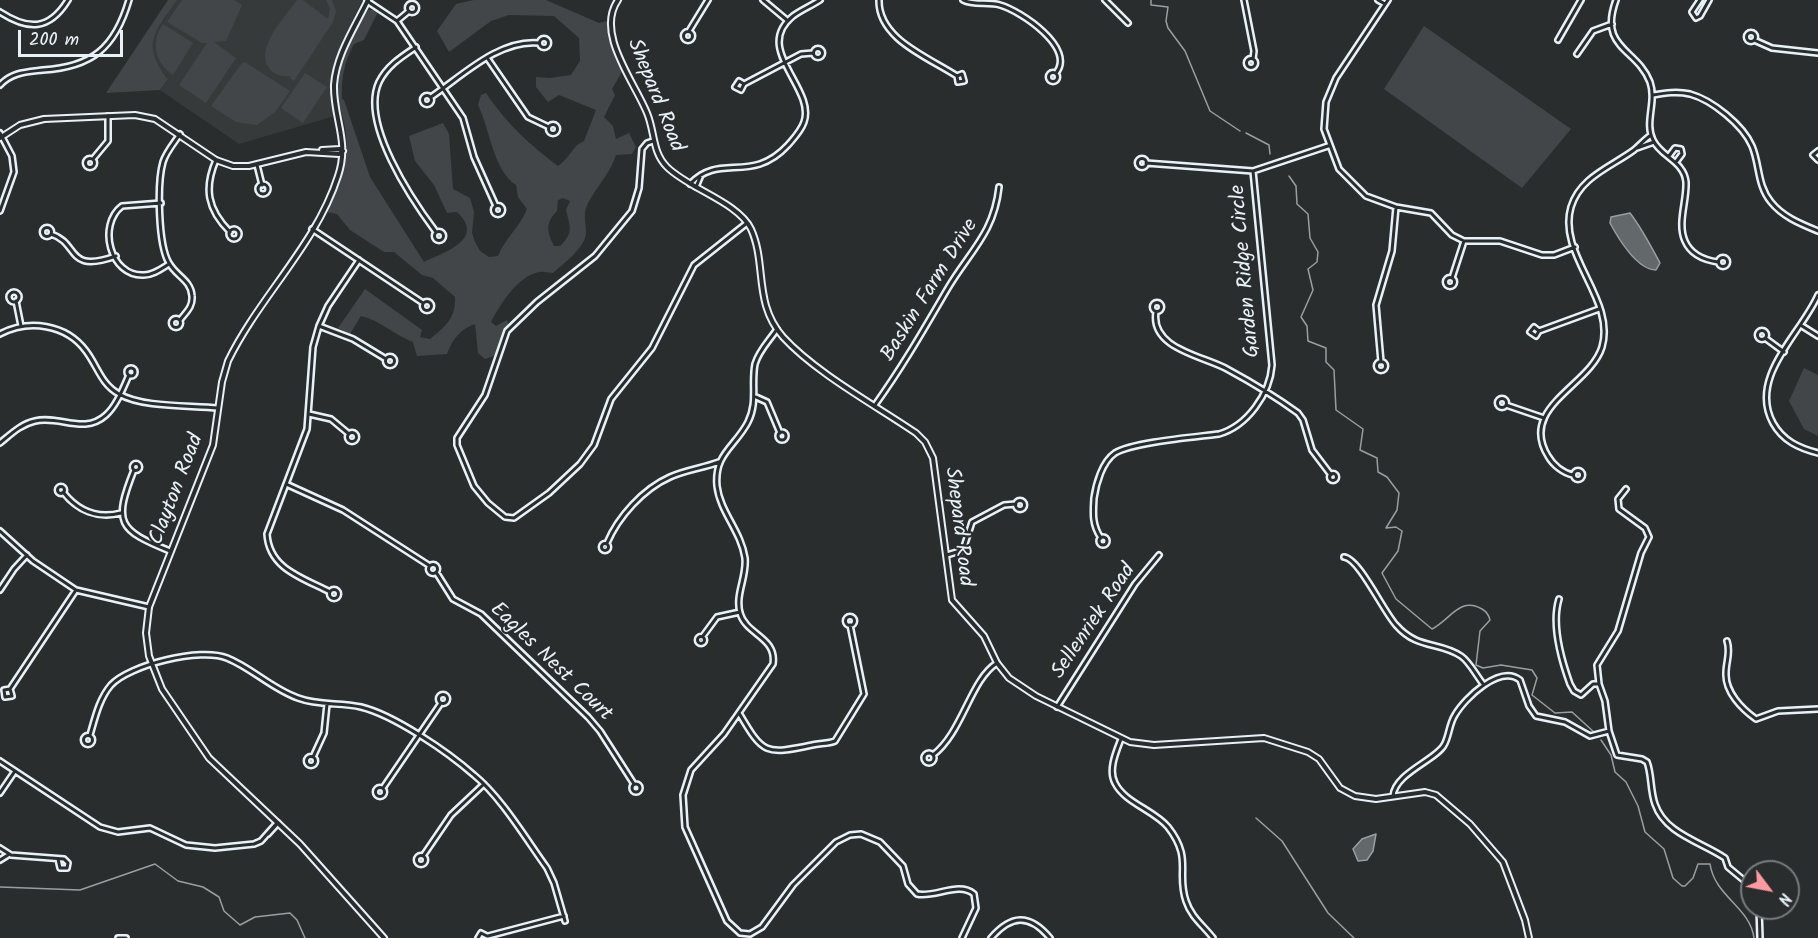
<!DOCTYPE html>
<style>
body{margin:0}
#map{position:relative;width:1818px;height:938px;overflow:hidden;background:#2a2d2e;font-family:Kalam,sans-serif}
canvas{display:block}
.north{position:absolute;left:1740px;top:860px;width:60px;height:60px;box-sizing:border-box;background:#2a2d2e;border:2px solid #767b7f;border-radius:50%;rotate:122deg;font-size:16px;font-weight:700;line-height:24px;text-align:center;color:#e8f1f8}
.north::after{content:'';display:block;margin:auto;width:21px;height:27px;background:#ff9aa2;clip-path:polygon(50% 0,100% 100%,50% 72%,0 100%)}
.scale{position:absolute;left:18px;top:30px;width:105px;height:27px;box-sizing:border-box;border:3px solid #e8f1f8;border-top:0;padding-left:8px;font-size:18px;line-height:21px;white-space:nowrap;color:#e8f1f8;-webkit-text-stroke:4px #2a2d2e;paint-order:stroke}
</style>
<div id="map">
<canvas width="1818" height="938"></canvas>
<div class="north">N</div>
<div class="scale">200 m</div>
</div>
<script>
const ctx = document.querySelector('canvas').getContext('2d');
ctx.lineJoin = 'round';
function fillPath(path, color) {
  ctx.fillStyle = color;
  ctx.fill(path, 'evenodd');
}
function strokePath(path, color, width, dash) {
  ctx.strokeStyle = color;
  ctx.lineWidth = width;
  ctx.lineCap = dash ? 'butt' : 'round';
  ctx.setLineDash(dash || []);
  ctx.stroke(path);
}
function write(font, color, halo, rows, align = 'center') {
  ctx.font = font + ' Kalam,sans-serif';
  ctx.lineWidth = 4.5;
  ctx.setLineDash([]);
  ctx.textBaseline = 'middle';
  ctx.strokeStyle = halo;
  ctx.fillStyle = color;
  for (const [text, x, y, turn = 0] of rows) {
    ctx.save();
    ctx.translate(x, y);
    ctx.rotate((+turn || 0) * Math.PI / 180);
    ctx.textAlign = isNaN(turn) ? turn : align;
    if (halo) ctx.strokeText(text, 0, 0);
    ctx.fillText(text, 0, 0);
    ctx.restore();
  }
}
fillPath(new Path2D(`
 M177,0h185l-26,58 -5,33 4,25 -96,28 -79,-54 8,-11 -13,-17 -4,-14 1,-11z`), '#363a3b');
fillPath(new Path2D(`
 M168,0h9c-22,33 -37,43 -9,79l-8,11 -54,3z
 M182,0h52l8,5 -16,36 -12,1 22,16 -30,45 -27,-18 28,-42h-5l-35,-21z
 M297,0h6l25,19 2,-10 -4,-9h6l4,11 -3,11 -39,59 -4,-3 1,-2c-9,1 -17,-1 -22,-8 -15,-20 17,-52 28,-68z
 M474,0h72l53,23 8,-2 16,49 -11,19 3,6 -11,22 9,9 3,13 13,-6 7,14 -4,7 -16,1c-6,19 -20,32 -29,50 -4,9 -1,18 -1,28 -1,15 -22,30 -33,40 -4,0 -10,-2 -14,-1 -22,5 -38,31 -48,50l5,4 11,-6 2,6 -8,13 -4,16 -12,4 -7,-6 -3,-29c-15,5 -23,16 -28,30l-30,2 -4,-14c-19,-7 -33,-22 -52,-26l-11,18 -12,-6 27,-39 57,41 -2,7 10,2c15,-12 26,-21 25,-42l-22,-19 -11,-3 -28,-23h-10l-34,-22 -13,-16 -11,-2c13,-27 25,-54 19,-85 -3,-15 -9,-29 -8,-45 2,-25 18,-51 31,-72h11l-15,30 -10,4c-10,18 -13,35 -12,55l2,1 26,77 54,85c21,-10 62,-23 33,-50l-10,1 -13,-28 -19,-24 -6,-25 34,-13 6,11 4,55 17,9 4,14 -2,21 3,9 5,9 9,6 9,-1c7,-18 22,-29 29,-47l-9,-12 -2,-12c-23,-15 -26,-56 -38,-80l3,-10 5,-2c21,31 43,51 72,73 11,-7 15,-21 26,-25l12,-31 -37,-15 -11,7 -12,-15v-10l14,1 21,-3 9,-14 -1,-23 -25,-22 -45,-1 -18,6 -42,31 -12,-21 19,-27zM563,198l7,3 -4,9c4,17 8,23 -6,36h-6c-7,-15 -9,-23 3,-35l1,-11z
 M163,24l30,19 -20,32c-18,-12 -23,-33 -10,-51z
 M1424,26l147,103 -49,59 -138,-99z
 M245,62l45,29 -15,21 -18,13 -21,-3 -25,-16 31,-43z
 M305,73l22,14 -24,36 -22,-15z
 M1804,368l14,7v61l-14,-7 -15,-28z`), '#424648');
const water = new Path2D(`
 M1630,213c11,14 21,33 30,50l-4,7c-19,0 -38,-32 -46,-47l1,-6z
 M1376,834l-3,17 -6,9 -9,1 -5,-12 9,-10z`);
fillPath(water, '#63686b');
strokePath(water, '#989fa3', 1.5);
strokePath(new Path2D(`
 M1151,0v5l17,2 -2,14 2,7 17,23 25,60 30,20
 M1246,133l23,12 1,9
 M1289,176l7,10 1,18 11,10 2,24 8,14 -1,10 -9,7 5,21 -12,27 6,9 1,15 18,7v14l8,8 2,40 27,19 -3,21 17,8 1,14 9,5 12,16 -2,17 -11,18 10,-1 6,4 -4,20 -16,22 14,26 36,30c18,-9 28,-33 50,-20 5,3 7,6 8,11l-10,11 -4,34 7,3 18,-3 31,5 5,8 -5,17 23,18 17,-1 23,21
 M1601,740l10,15 4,17 11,10 12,24 7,26 19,17 9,29 9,8h3l8,-8 5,-14h12c5,33 40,43 44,74
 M1256,818l26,23 46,72 26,25
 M0,887l80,3 75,-26 23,17 25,6 16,10 5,14 16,14 15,-8 35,-4 7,7 8,18`), '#989fa3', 1.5);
const street = new Path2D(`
 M763,0l25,21
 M879,0c-1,39 49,57 78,76l5,-2 2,7 -6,1 -1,-6
 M963,0c11,6 25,1 37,5 21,6 76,43 56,68
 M1105,0l23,23
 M1244,0l10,51 -1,8
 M1378,0l7,4
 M1388,0l-52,78 -10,24 -2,27 15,40 27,27 30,11 35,6 21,22 12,6h36l42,14h12l21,-8
 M1616,0c-18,49 21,48 34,82 7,20 -6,40 3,58 8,17 31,21 33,42 1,19 -9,41 -1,59 6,14 19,19 33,21
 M1700,0l-8,12 4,6 4,-2 9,-16
 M367,1l30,20 66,97 11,39 22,49
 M407.5 8a4.5 4.5 0 1 1 9 0a4.5 4.5 0 1 1-9 0Z
 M0,12c28,18 49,19 68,-12
 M397,21l12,-10
 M689,31l19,-31
 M683.5 36a4.5 4.5 0 1 1 9 0a4.5 4.5 0 1 1-9 0Z
 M1746.5 37a4.5 4.5 0 1 1 9 0a4.5 4.5 0 1 1-9 0Z
 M539.5 43a4.5 4.5 0 1 1 9 0a4.5 4.5 0 1 1-9 0Z
 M1558,40l23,-40
 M1754,40l18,8 46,5
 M416,47c-15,10 -29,19 -37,35 -19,41 33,118 57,150
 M813.5 53a4.5 4.5 0 1 1 9 0a4.5 4.5 0 1 1-9 0Z
 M1577,54l16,-23 19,-7
 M1246.5 63a4.5 4.5 0 1 1 9 0a4.5 4.5 0 1 1-9 0Z
 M488,59l40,58 21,10
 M1048.5 77a4.5 4.5 0 1 1 9 0a4.5 4.5 0 1 1-9 0Z
 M744,84l-5,-3 -4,6 6,3 3,-6 57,-30 12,-1
 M0,85c12,-13 26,-13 43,-15 49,-3 72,-22 86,-70
 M1653,95c12,-2 24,-4 37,-1 22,6 53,31 62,52 8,19 5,39 19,56 12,15 30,22 47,29
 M422.5 100a4.5 4.5 0 1 1 9 0a4.5 4.5 0 1 1-9 0Z
 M431,97c31,-21 68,-58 108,-54
 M548.5 129a4.5 4.5 0 1 1 9 0a4.5 4.5 0 1 1-9 0Z
 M0,133l12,23 2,16 -14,39
 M180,134c-6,9 -14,18 -17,28 -6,21 -5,83 6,101 7,13 22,17 23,33 1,11 -6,16 -12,24
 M653,141l-6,2 -5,6 -3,39 -7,23 -37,45 -58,46 -30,29 -22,64 -28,43v7l17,41 14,17 17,14 9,1 35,-25 31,-29 14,-19 17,-46 41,-51 42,-83 53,-42
 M1637,148l17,-6
 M1818,151l-5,4 5,5
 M1669,156l6,-8 6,1 1,5 -6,8
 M85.5 163a4.5 4.5 0 1 1 9 0a4.5 4.5 0 1 1-9 0Z
 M1137.5 163a4.5 4.5 0 1 1 9 0a4.5 4.5 0 1 1-9 0Z
 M93,159l15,-18v-25
 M216,160c-12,28 -9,49 14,72
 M1146,163l107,8 75,-25
 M257,165l5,20
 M690,184c30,-32 61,1 98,-39 6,-7 13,-14 16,-23 12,-34 -52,-73 -11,-106 8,-6 18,-10 27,-16
 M258 189a5 5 0 1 1 10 0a5 5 0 1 1-10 0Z
 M696,187l5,-12
 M161,203l-39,3c-25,19 -12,71 22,69 9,0 17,-6 25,-11
 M493.5 210a4.5 4.5 0 1 1 9 0a4.5 4.5 0 1 1-9 0Z
 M42.5 232a4.5 4.5 0 1 1 9 0a4.5 4.5 0 1 1-9 0Z
 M312,229l111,74
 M229 234a5 5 0 1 1 10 0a5 5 0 1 1-10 0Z
 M434.5 236a4.5 4.5 0 1 1 9 0a4.5 4.5 0 1 1-9 0Z
 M51,234c29,9 14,40 65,22
 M1718.5 262a4.5 4.5 0 1 1 9 0a4.5 4.5 0 1 1-9 0Z
 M1445.5 282a4.5 4.5 0 1 1 9 0a4.5 4.5 0 1 1-9 0Z
 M1452,278l12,-37
 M9 297a5 5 0 1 1 10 0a5 5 0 1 1-10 0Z
 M1818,295c-17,39 -70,82 -45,128 10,18 26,25 45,30
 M16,301l5,25
 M422.5 306a4.5 4.5 0 1 1 9 0a4.5 4.5 0 1 1-9 0Z
 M1152.5 307a4.5 4.5 0 1 1 9 0a4.5 4.5 0 1 1-9 0Z
 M1156,312c-6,37 48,44 71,57 24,13 49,28 71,44l5,7 9,30 19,25
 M171.5 323a4.5 4.5 0 1 1 9 0a4.5 4.5 0 1 1-9 0Z
 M319,326l34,13 33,20
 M1802,326l16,10
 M777,329c-7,11 -18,21 -22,35 -4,20 3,38 -7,58 -13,25 -34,32 -31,64 3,26 24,45 28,72 2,19 -10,36 -5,55 6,22 37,24 33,51l-49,70 -33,36 -8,25 2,32 42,94 13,12 10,1 12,-7 31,-42 43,-43 14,-7 11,-1 19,8 23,24 5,18 9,10c18,4 42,-13 57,0l2,14 -14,30
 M1757.5 335a4.5 4.5 0 1 1 9 0a4.5 4.5 0 1 1-9 0Z
 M1539,331l-5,-4 -4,5 6,4 3,-5 60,-22
 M0,334c29,-15 66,-10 86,17 12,16 15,33 33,43 24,14 72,11 99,14
 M1765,338l19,14
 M385.5 361a4.5 4.5 0 1 1 9 0a4.5 4.5 0 1 1-9 0Z
 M1376.5 366a4.5 4.5 0 1 1 9 0a4.5 4.5 0 1 1-9 0Z
 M1381,362l-5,-57 16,-54 4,-44
 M127 372a4 4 0 1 1 8 0a4 4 0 1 1-8 0Z
 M756,397l11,5 13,31
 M1497.5 403a4.5 4.5 0 1 1 9 0a4.5 4.5 0 1 1-9 0Z
 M875,405c28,-39 49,-76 73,-117 22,-37 46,-55 51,-101
 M1506,405l38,13
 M309,414l22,5 18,15
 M778 436a4 4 0 1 1 8 0a4 4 0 1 1-8 0Z
 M347.5 437a4.5 4.5 0 1 1 9 0a4.5 4.5 0 1 1-9 0Z
 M0,443c11,-9 21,-19 35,-22 25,-6 49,14 71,-6 11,-10 17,-27 23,-40
 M132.5 467a3.5 3.5 0 1 1 7 0a3.5 3.5 0 1 1-7 0Z
 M134,470c-21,53 -16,60 36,81
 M1573.5 475a4.5 4.5 0 1 1 9 0a4.5 4.5 0 1 1-9 0Z
 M1329.5 477a3.5 3.5 0 1 1 7 0a3.5 3.5 0 1 1-7 0Z
 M1573,475c-10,-2 -20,-10 -25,-19 -30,-49 42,-70 54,-109 14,-48 -45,-92 -31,-140 9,-30 40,-40 63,-57 6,-5 11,-11 17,-15
 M286,484l57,26 87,56
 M57.5 490a3.5 3.5 0 1 1 7 0a3.5 3.5 0 1 1-7 0Z
 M63,492c15,19 35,27 58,21
 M1015.5 505a4.5 4.5 0 1 1 9 0a4.5 4.5 0 1 1-9 0Z
 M0,531l33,30 43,29 73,17
 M1099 541a4 4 0 1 1 8 0a4 4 0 1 1-8 0Z
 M1101,538c-9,-13 -8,-25 -7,-40 2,-14 8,-36 21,-45 18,-11 81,-16 104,-19 28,-8 51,-40 53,-69l-19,-194
 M607,543c11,-26 36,-54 63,-66 15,-7 33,-9 49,-15
 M601.5 547a3.5 3.5 0 1 1 7 0a3.5 3.5 0 1 1-7 0Z
 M947,555l16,-5 9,-28 32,-17 12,-1
 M1344,557c15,1 39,54 52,68 22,25 42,16 65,31 9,6 16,21 23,29
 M428.5 569a4.5 4.5 0 1 1 9 0a4.5 4.5 0 1 1-9 0Z
 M436,572l17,27 28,15 107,103 12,14 34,53
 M329.5 594a4.5 4.5 0 1 1 9 0a4.5 4.5 0 1 1-9 0Z
 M0,590l14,-21 13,-14
 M330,592c-27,-14 -61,-23 -63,-58l40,-105 6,-82 6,-21 9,-20 31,-46
 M1559,599c-8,26 2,60 11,85l4,7 7,4 12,-11h6l6,17 4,30
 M845.5 621a4.5 4.5 0 1 1 9 0a4.5 4.5 0 1 1-9 0Z
 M703,636l14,-19 23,-5
 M697.5 640a3.5 3.5 0 1 1 7 0a3.5 3.5 0 1 1-7 0Z
 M1727,641c4,12 -1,20 -1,32 -1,19 16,36 30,46l22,-8 40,-2
 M1599,684l-2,-19 21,-34 23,-78 8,-16 -4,-9 -26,-19 -1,-10 8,-10
 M10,689l2,7 -7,1 -1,-7 6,-1 66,-99
 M438.5 699a4.5 4.5 0 1 1 9 0a4.5 4.5 0 1 1-9 0Z
 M1057,707l78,-123 24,-29
 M739,713c24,41 26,42 73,32 8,-2 16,-1 23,-4l29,-47 -14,-69
 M90,735c5,-17 9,-36 21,-50 18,-20 90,-38 116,-27 25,10 45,31 71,40 21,8 42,4 63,9 33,8 87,45 113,68 27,22 52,64 73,93l7,15 11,38
 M83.5 740a4.5 4.5 0 1 1 9 0a4.5 4.5 0 1 1-9 0Z
 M1121,739c-5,13 -13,31 -6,44 10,20 39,27 53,44 25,32 8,45 18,74 5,16 18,25 27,37
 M924 758a5 5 0 1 1 10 0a5 5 0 1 1-10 0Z
 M933,755c30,-23 37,-75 64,-92
 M306.5 761a4.5 4.5 0 1 1 9 0a4.5 4.5 0 1 1-9 0Z
 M313,757l11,-24 3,-29
 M0,761l100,66 18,5 32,-4 36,17 29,3 39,-4 7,-3 16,-18
 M632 788a4 4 0 1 1 8 0a4 4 0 1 1-8 0Z
 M375.5 792a4.5 4.5 0 1 1 9 0a4.5 4.5 0 1 1-9 0Z
 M383,788l58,-85
 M0,793l15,-22
 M1393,796c2,-23 43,-36 51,-51 5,-8 5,-21 11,-30 10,-17 45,-51 65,-35l9,26 7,10 29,6 25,14 19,-5 8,24 25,4 5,3c5,13 3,28 8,42 10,30 47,38 70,54l3,9 18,15 6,14
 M268,834l10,-11
 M0,848l11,7 53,4 4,4 -1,5h-7l-2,-9
 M416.5 860a4.5 4.5 0 1 1 9 0a4.5 4.5 0 1 1-9 0Z
 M423,856l28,-41 33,-31
 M0,860l8,-5
 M1759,908l1,30
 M488,936l76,-20
 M118,938h8
 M478,938l3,-5 6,3
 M991,938c20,-23 38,-25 59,0`);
const secondary = new Path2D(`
 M368,0c-13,27 -32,55 -34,85 -1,33 16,56 4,91 -22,69 -79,121 -110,185l-6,21 -9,63 -64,162 -3,26 3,23 13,33 47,69 91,86 84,94
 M618,0c-23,33 16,81 29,113 8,19 5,39 20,54 22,22 71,35 84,62 16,35 2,74 32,108 33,36 92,68 133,96l9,9 8,16 19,142 32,36 13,27 12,15 27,18 94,46 24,3 110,-7 44,14 11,7 21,29 15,8 21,3 49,-7 11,3 34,29 33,38 22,58 4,18
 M0,138l20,-13 24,-6 91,-4 20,4 61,41 17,6h16l57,-14 33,2 4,-3
 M322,150l18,-1 2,2`);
strokePath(street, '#e8f1f8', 8);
strokePath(secondary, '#e8f1f8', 8);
strokePath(street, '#2a2d2e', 3);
strokePath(secondary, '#2a2d2e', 4);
write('21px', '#e8f1f8', '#2a2d2e', [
 ["Shepard Road",654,96,68],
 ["Garden Ridge Circle",1247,271,-95],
 ["Baskin Farm Drive",931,291,-58],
 ["Clayton Road",178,490,-69],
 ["Shepard Road",957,527,83],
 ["Sellenriek Road",1095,622,-56],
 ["Eagles Nest Court",550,663,44]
]);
</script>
